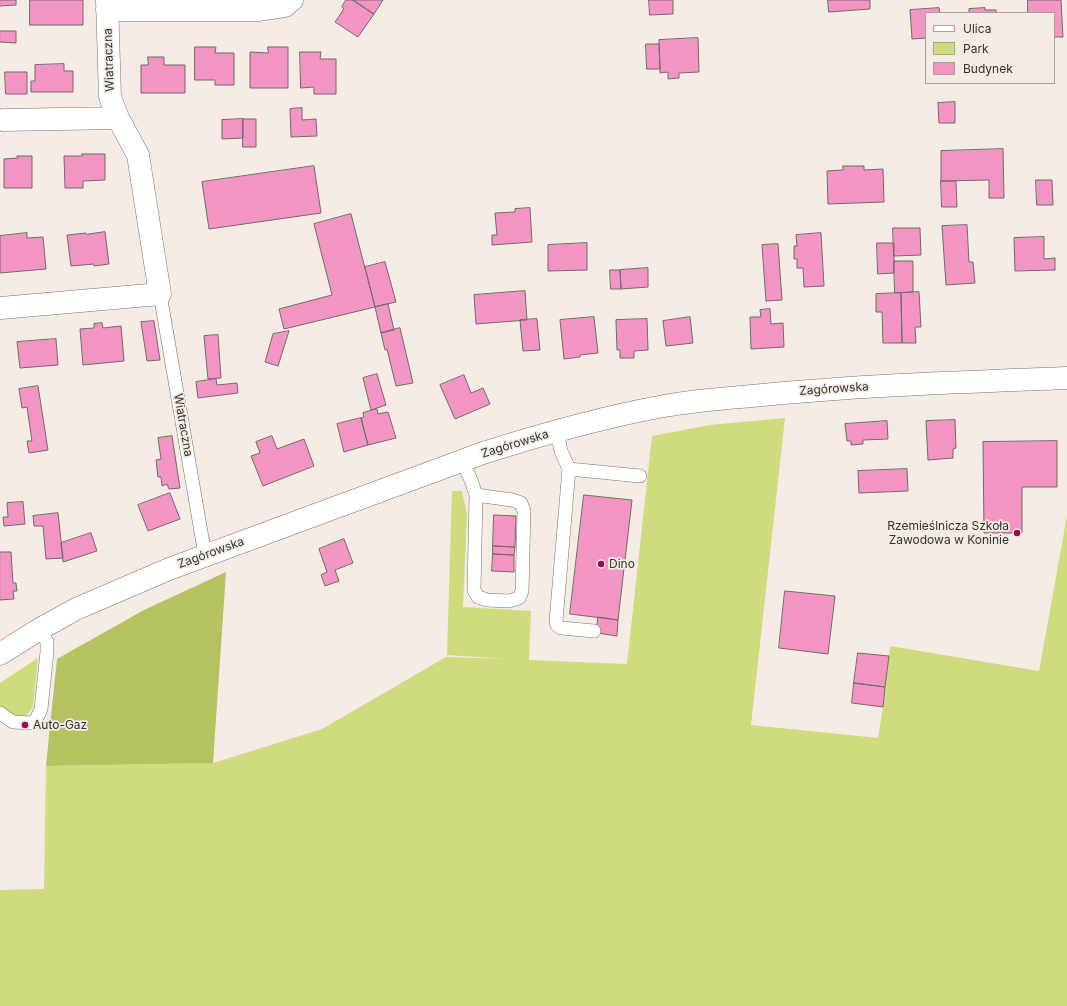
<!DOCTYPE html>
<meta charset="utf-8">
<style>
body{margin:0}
#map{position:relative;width:1067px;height:1006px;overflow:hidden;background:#f3ebe4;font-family:Inter,sans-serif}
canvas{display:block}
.legend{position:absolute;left:925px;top:12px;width:130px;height:72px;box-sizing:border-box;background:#f3ebe4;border:1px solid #a7a19c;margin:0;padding:5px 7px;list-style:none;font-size:12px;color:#353330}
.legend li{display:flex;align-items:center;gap:8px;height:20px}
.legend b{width:20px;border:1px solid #a7a19c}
</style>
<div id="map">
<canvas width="1067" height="1006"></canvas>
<ul class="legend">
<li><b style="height:5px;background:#fff"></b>Ulica</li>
<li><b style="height:11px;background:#cedc7e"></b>Park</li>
<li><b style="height:11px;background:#f395c2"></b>Budynek</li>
</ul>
</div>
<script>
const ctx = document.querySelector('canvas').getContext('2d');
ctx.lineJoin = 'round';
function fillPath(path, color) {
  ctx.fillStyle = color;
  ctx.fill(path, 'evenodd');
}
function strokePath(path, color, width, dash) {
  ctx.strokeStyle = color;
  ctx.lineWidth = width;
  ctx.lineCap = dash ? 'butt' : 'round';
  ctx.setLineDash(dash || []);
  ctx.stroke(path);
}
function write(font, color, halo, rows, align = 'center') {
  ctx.font = font + ' Inter,sans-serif';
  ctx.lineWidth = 3.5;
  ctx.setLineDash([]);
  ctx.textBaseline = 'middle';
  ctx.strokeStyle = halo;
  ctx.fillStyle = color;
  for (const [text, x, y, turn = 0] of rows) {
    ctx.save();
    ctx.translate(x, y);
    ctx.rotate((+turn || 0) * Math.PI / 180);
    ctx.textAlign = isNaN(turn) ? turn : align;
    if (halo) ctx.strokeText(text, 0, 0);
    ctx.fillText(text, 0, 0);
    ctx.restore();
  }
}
fillPath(new Path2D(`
 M785,418l-34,307 127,13 5,-31 7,-61 149,25 28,-155v490h-1067v-116l44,-1 2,-123 167,-3 109,-34 124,-72 59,2 -58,-4 5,-164h10l5,24 -4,92 68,4 -2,49 98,4 25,-228 58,-11z
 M38,658l-5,49 -6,8c-12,3 -18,-2 -27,-9v-23z`), '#cedc7e');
fillPath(new Path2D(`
 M226,572l-13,191 -167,3 11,-107 87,-49z`), '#b4c260');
const building = new Path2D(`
 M0,0h16v5l-16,1z
 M30,0h53v25h-53z
 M346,0h7l21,14 -16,23 -23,-15 9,-13 -2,-2z
 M353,0h30l-9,14z
 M649,0h24v14l-23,1z
 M828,0h42v9l-41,3z
 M1028,0h33l2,37h-9v-24h-26z
 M939,8l1,5h-14v25l-14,1 -2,-29z
 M985,8v2h11v3h-27v-4z
 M0,31h16v12l-16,-1z
 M698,38l1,34 -20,1v5l-11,1v-7l-8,1 -1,-33z
 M646,44h13l1,25h-13z
 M195,47h21l-1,6h19v32h-19v-5h-20z
 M268,47h20v41h-38v-36l18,1z
 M300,52h21l-1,7h16v35h-22v-7l-13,1z
 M148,57h16v8h21v28h-44v-28h7z
 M64,64v7h9v21h-42v-11h4v-16z
 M5,72h22v22h-21z
 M955,102v21h-16l-1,-20z
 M302,108v12l14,-1 1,17 -26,1 -1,-28z
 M243,119h13v28h-13z
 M243,119v19l-21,1v-19z
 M1003,149l1,49h-15v-18l-48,1v-30z
 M82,154h23v26l-22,1v7h-18l-1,-32h18z
 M17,156h15v32h-28v-29l14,-1z
 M314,166l7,47 -112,16 -7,-47z
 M843,166h21v4l19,-1 1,33 -56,2 -1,-33 16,-1z
 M1036,180h16l1,25h-16z
 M941,181h15l1,26h-15z
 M530,208l2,34 -40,3v-10h5l-2,-22 20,-1v-3z
 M351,214l24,93 -91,22 -5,-20 53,-14 -18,-71z
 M967,225l2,37h4l2,21 -29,2 -4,-59z
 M893,228h27l1,27 -27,1z
 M105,232l4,32 -15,2v-2l-23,2 -4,-31 19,-2 1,1z
 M27,233v5l16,-1 3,32 -46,4v-37z
 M821,233l3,53 -20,1 -1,-19h-6v-9h-3v-13h3l-1,-11z
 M1044,237v22l11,-1v12l-40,1 -1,-33z
 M587,243v27l-39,1v-26z
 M877,243h17v30l-16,1z
 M778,244l4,56 -16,1 -4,-56z
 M894,261h19v31l-18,1z
 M385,262l11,40 -21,5 -10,-40z
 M648,268v19l-27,2 -1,-19z
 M610,270h10l1,19h-10z
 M525,291l2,29 -51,4 -2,-29z
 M919,292l2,35h-6l1,16h-14l-1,-50z
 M901,293l1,50h-19l-1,-31h-6v-18z
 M388,304l6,26 -13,3 -6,-26z
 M770,309l1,15 12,-1 1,24 -33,2 -1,-32h11l-1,-7z
 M594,317l4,36 -18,2v2l-16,2 -4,-39z
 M690,317l3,26 -27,3 -3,-25z
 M537,319l3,31 -17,1 -3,-31z
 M647,319l1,31 -14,1v7h-14v-8h-3l-1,-30z
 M154,321l6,39 -13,1 -6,-39z
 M102,323l1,5 18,-2 3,35 -41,4 -3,-36 14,-1v-4z
 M400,328l13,55 -17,3 -9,-37 -2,1 -4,-17z
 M289,331l-11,35 -13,-4 8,-28z
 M218,335l3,43 -13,1 -4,-43z
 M56,339l2,26 -38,3 -3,-26z
 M377,374l9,31 -15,5 -8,-32z
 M464,375l7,18 12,-5 7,16 -35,15 -15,-34z
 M216,379l1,6 20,-2 1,10 -40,5 -2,-16z
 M38,386l10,64 -19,3 -2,-12h5l-5,-34 -5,1 -3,-19z
 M377,409l1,5 10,-2 8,26 -28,7 -7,-27 3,-1 -1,-4z
 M361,418l7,27 -24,7 -7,-28z
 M955,420l1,28 -3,1v9l-25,2 -2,-39z
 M887,421l1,18 -25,1v4l-12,1v-4h-4l-2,-17z
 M172,436l8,52 -11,1 -2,-5 -5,2 -1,-9h-3l-2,-17 5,-1 -3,-21z
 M272,436l5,13 27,-10 10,27 -51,20 -12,-30 9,-3 -4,-11z
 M1057,441v46h-35v46h-38l-1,-91z
 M907,469l1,22 -49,2 -1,-22z
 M170,493l10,26 -32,12 -10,-26z
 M584,495l48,5 -14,120 -48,-6z
 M23,502l2,22 -21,2 -1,-9h5l-1,-14z
 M58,513l5,45 -17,1 -3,-33h-9l-1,-10z
 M494,515l22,1 -1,31 -22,-1z
 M91,533l6,18 -34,11 -2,-19z
 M344,539l9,24 -18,7 4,11 -14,5 -4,-11 6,-3 -8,-23z
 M493,546l22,1 -1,8 -21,-1z
 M0,552h11l2,31h3l1,8h-4l1,8 -14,1z
 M493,554l21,1v17l-22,-1z
 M785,591l50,5 -7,58 -49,-6z
 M598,617l20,3 -1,16 -20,-3z
 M858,653l31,3 -4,31 -31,-4z
 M854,683l31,4 -2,20 -31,-4z`);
fillPath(building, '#f395c2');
strokePath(building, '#73696d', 1);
const lane = new Path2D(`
 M160,294l45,261
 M557,431l4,20 8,18 -13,152 1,4 4,3 33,3
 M462,461l9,19 5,15 -2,95 4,7 9,3 22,1 10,-3 3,-7 2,-80 -3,-8 -9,-3 -36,-5
 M569,469l71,7
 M0,713l13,9 19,1 4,-3 5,-11 6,-57v-10l-7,-13`);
const street = new Path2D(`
 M107,10h153l25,-4 7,-6
 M3,120l115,-2
 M1,308l159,-14 -22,-139 -20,-37 -8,-21 -3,-97`);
const secondary = new Path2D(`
 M0,654l40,-25 36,-20 93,-40 314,-116c60,-19 120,-36 181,-47 33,-6 66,-8 99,-11 101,-10 203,-13 304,-17`);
strokePath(lane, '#78726b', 14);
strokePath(street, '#78726b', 23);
strokePath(secondary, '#78726b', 23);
strokePath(lane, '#fff', 13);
strokePath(street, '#fff', 22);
strokePath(secondary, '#fff', 22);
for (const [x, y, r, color] of [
 [1017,533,4,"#9c0754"],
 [601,564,4,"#9c0754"],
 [25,725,4,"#9c0754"]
]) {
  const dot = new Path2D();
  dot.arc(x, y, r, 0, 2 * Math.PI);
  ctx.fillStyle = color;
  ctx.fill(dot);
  strokePath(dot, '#f3ebe4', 1.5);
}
write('12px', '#353330', '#f3ebe4', [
 ["Wiatraczna",109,60,-92],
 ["Zagórowska",834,389,-4],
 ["Wiatraczna",183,425,80],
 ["Zagórowska",515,444,-17],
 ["Zagórowska",211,553,-20]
]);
write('12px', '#353330', '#f3ebe4', [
 ["Rzemieślnicza Szkoła",1009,526,"right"],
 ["Zawodowa w Koninie",1009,540,"right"],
 ["Dino",609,564],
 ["Auto-Gaz",33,725]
], 'left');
</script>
